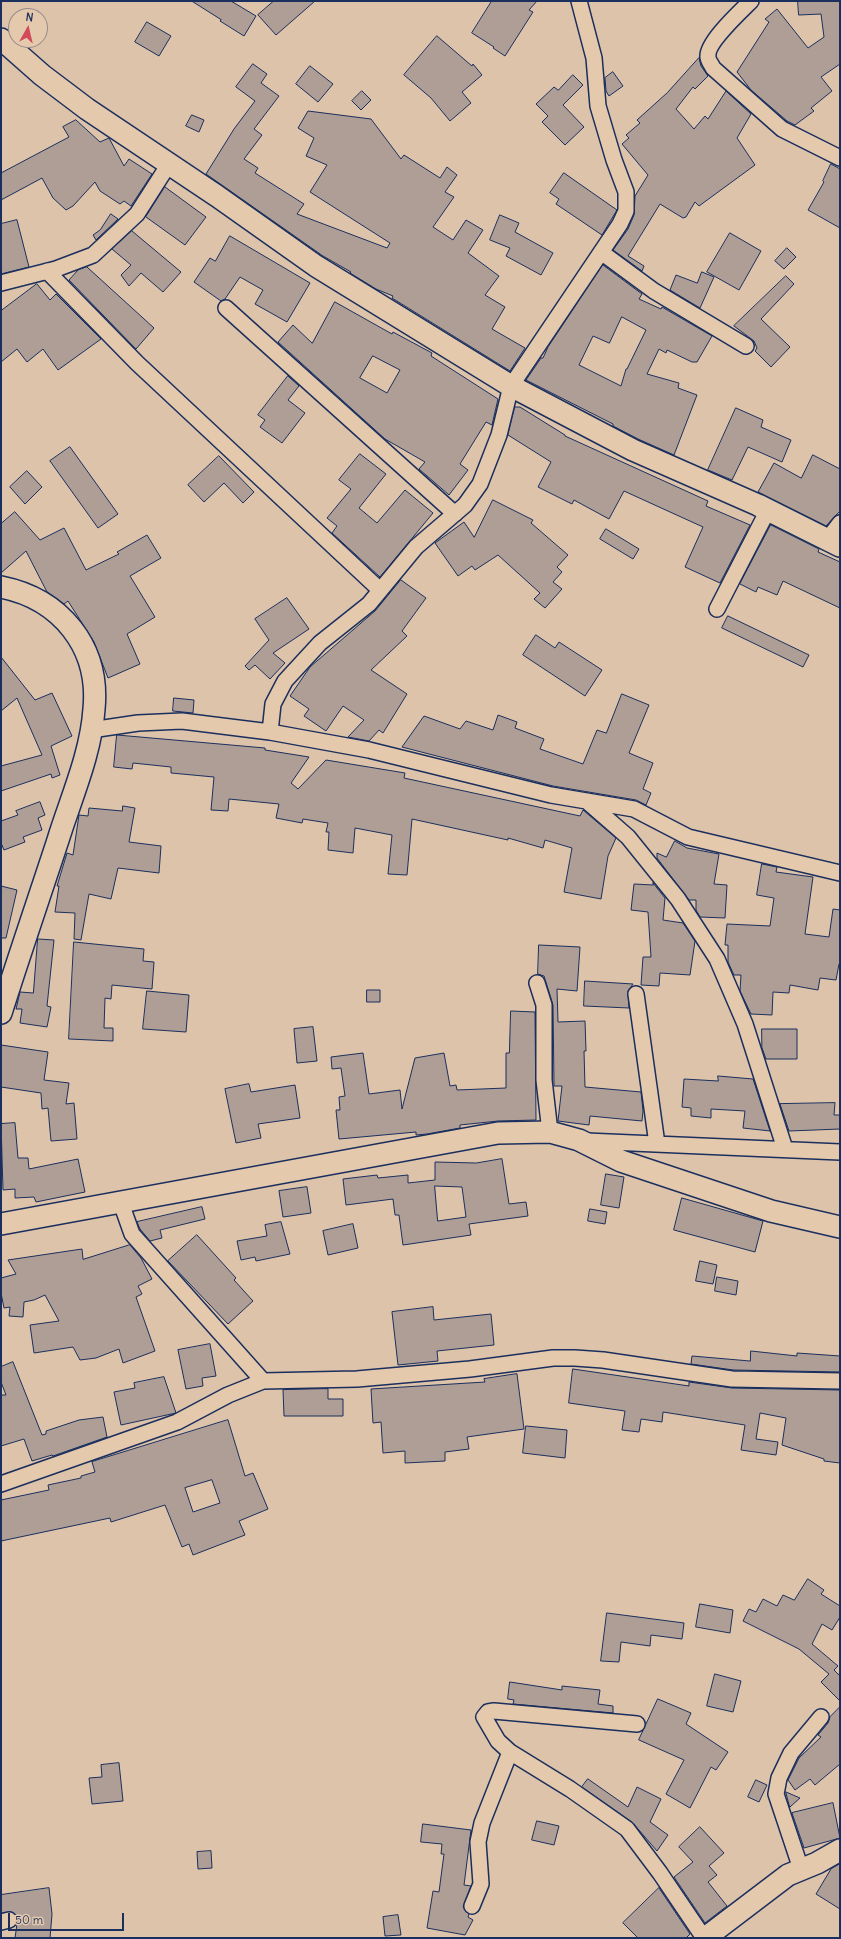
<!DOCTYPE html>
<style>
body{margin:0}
#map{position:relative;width:841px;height:1939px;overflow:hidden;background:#ddc3a9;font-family:Delius,sans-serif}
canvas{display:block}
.frame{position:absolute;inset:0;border:2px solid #1b2f5e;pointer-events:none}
.north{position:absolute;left:8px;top:8px;width:40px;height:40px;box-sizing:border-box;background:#e5c9ac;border:1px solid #948b8d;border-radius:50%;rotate:8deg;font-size:11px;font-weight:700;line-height:16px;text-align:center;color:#1b2f5e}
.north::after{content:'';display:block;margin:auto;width:14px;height:18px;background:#d1495b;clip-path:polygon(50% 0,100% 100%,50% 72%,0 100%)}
.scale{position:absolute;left:8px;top:1913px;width:116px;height:18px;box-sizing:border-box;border:2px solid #1b2f5e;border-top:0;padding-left:5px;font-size:12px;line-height:14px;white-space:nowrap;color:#1b2f5e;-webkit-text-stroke:3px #e5c9ac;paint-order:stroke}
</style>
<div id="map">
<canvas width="841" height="1939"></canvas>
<div class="frame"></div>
<div class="north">N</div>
<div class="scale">50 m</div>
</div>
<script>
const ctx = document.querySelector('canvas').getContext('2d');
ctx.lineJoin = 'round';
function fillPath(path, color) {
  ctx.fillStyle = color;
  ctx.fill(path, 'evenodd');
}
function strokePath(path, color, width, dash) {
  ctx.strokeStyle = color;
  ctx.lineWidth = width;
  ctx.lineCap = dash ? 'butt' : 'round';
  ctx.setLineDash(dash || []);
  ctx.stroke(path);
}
const building = new Path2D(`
 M192,1h39l25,15 -12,20 -24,-15 1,-1z
 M274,1h41l-39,34 -18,-20z
 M492,1h45l-8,9 4,2 -28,44 -12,-8 1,-1 -22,-14z
 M798,1h42v63l-19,13 11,14 -21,17 3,3 -19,14 -8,-4 -36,-31 -14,-18 32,-50 -4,-3 12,-10 31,39 16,-11 -3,-23 -22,1z
 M147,22l24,14 -12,20 -24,-14z
 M437,36l35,30 1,-2 9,11 -20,17 9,11 -21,18 -19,-23 -27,-23z
 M699,58l2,8 7,10 -13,13 -2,-2 -17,22 18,20 11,-13 3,3 18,-28 25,23 -14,24 18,27 -56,41 -4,-4 -9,15 -3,1 -23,-14 -32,52 16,10 -2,5 -29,-21 15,-21 6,-14 1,-19 13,-21 -26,-31 7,-6 -3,-3 14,-12 -3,-3 30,-27z
 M253,64l14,10 -6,9 18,13 -25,33 8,6 -18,24 14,9 -3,5 49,31 -7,10 90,34 3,-5 -80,-51 17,-27 -21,-9 8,-18 -16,-10 10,-17 63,8 30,40 3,-4 36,23 7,-11 10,8 -12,17 9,5 -21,30 20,13 13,-20 17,10 -15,23 31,23 -14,19 20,12 -13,22 33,19 -15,23 -118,-73 1,-2 -17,-7 -26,-16 1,-1 -28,-16 -117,-82 28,-45 21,-28 -19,-14z
 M310,66l23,18 -15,18 -22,-18z
 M613,72l10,14 -14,10 -3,-5 -1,-13z
 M573,75l10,10 -20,20 21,22 -19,18 -23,-23 6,-6 -12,-12 18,-17 4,3z
 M362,91l9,9 -10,10 -9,-9z
 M192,115l12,5 -5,12 -13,-6z
 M76,120l24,22 9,-4 15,28 5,-7 23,15 -21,32 -7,-5 -4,3 -20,-13 -5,-9 -22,24 -7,4 -13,-12 -11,-20 -41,22v-27l68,-36 -6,-10z
 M831,164l9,5v59l-32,-18 16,-28 -1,-1z
 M564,173l53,37 -15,25 -46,-31 3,-5 -9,-6z
 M165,187l41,30 -21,28 -39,-28z
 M111,214l7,5 -22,21 -3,-5 7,-5z
 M500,215l19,8 -4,9 38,21 -12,22 -35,-19 4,-8 -20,-8z
 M17,220l12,47 -28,7v-50z
 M132,231l49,41 -18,20 -22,-19 -12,13 -8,-11 10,-10 -19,-16z
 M730,233l31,18 -22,39 -32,-18z
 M230,236l80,47 -23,39 -32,-18 8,-14 -23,-13 -15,22 -4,2 -27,-19 16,-24 5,3z
 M787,248l9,9 -12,12 -9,-8z
 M603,265l39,29 -3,5 22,10 1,-2 50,29 -15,26h-5l-25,-12 -1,3 -7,-4 -12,25 32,9 -1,5 19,7 -23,60 -36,-16 -25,-13v-2l-87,-44 15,-22h2l5,-11zM622,317l24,13 -19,39h-1l-5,17 -42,-21 14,-29 16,7z
 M87,267l67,61 -18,21 -67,-69 9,-10z
 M702,272l12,5 -14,31 -30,-18 6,-15 21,8z
 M786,276l8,8 -33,35 29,28 -19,20 -16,-16 2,-3 -3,-7 -20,-15z
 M37,284l13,16 6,-6 45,45 -43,31 -15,-21 -16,13 -10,-13 -16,13v-51z
 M335,302l57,32 1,-2 39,21 -1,3 67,43 -6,26 -6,-3 -26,42 8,6 -19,25 -30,-26 6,-7 -40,-23 -107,-97 15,-17 19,18zM373,356l27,14 -13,23 -27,-15z
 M288,376l11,10 -11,14 17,13 -23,30 -22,-16 5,-7 -7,-5z
 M515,407h5l45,28v1l143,65 -2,5 44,19 -30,58 -35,-16 18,-40 -79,-36 -15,28 -35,-19 -2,4 -34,-17 13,-25 -43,-27z
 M736,408l27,12 -2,7 30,13 -9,22 -34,-15 -16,33 -24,-10z
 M70,447l48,67 -20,14 -48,-67z
 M360,454l26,20 -27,34 18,15 28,-33 28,23 -53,64 -48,-44 5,-7 -10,-8 24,-29 -12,-9z
 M813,455l27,14v42l-14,15 -68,-34 16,-29 27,15z
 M219,456l35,36 -11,11 -19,-20 -20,19 -16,-17z
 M27,471l15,16 -17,17 -15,-17z
 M493,500l40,20 -2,3 37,32 -11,12 5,5 -9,10 9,7 -17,19 -11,-9 6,-6 -42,-38 -23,15 -3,-4 -14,10 -23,-33 29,-21 10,15z
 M15,512l25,28 24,-12 22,42 33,-16 -2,-2 30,-17 14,23 -31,18 25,41 -28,17 13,30 -32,14 -14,-36 -12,-19 -14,-22 -4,3 -17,-12 -21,-41 -25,22v-49z
 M771,525l48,24 -1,3 22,10v46l-57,-27 -6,14 -19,-8 -2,5 -16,-8z
 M606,529l33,20 -6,10 -33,-20z
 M401,580l25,18 -24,33 5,5 -36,34 36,24 -24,39 -4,-3 -10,11 -21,-4 16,-17 -21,-14 -17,25 -22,-15 5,-7 -19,-13 20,-29 65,-56z
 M287,598l22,31 -36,24 12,10 -15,16 -15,-14 -6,5 -4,-4 24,-26 -14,-21z
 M728,616l81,39 -6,12 -81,-39z
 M536,635l19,13 4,-6 43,28 -17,26 -62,-41z
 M1,657l34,43 17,-7 20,43 -21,10 9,29 -8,3 -1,-4 -50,17v-25l41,-11 -25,-57 -16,13z
 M622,694l27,11 -20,48 24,10 -10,26 8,4 -5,12 -10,-5 -83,-14 -151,-39 22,-31 36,13 6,-8 27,9 5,-15 19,7 -2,6 29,11 -4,10 43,15 14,-34 9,3z
 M174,698l20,2 -1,13 -20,-2z
 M117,735l148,13v2l44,7 -18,26 7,6 28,-29 79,13 -1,5 176,38 3,-6 33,28 -8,18 -7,43 -37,-7 8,-44 -27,-8 -2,8 -35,-10v2l-96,-21 -5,56 -19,-1 4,-39 -37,-7 -2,25 -25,-3 1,-18h-3l2,-9 -25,-4 -1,4 -26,-5 3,-14 -50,-5 -1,12 -17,-1 3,-33 -43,-4v-6l-38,-4 -1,6 -18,-2z
 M40,802l5,13 -7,3 4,12 -19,7 2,5 -21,8 -3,-7v-22l17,-6 -2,-4z
 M123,806l12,2 -6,34 32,4 -2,27 -41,-5 -7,31 -22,-5 -8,46 -7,-1 1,-26 -20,-1 4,-26h-2l10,-33 6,2 6,-40 9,1 1,-8 33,3z
 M675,841l12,7 32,6 -5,30 13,1 -2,33 -25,-1 -4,-7v-10h-7l-32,-42v-5l9,4z
 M762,864l15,3 -1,5 37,5 -8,57 24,3 4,-28 7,1v55l-1,-1 -3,16 -16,-2 -2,12 -28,-5 -1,8 -16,-1 -1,23 -21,-1 -11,-23 1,-16h-7l-6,-13v-17h-3l2,-21 43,2 4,-28 -17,-3z
 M653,883l12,15 -2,22 20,3 12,18 -5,34 -30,-2 -1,13 -18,-1 2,-28h8l-3,-45 -17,-2 3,-26 19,1z
 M1,886l16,4 -11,48h-5z
 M38,939l16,1 -7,66 4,1 -4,20 -27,-4 2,-14h-6l4,-17 13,1z
 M74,942l70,7 -1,12 11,1 -2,27 -40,-4 -1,14 -6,-1 -1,30h9v13l-44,-2z
 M539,945l41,2 -3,44 -20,-2 1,33 27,-1 1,30h-2l1,36 56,5 2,19 -1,10 -52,-5 -1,9 -31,-4 4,-35h-8l-1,-81 -9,-29 -6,-2z
 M585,981l48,3 -5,7 1,17 -45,-2z
 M367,990h13v12h-13z
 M147,991l42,4 -3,37 -43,-3z
 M511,1011l24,1 1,108 -38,1 -38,4v3l-33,6 -11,1v-3l-77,7 -3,-29h4l-1,-13 6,-1 -4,-28 -9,1 -1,-12 32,-4 6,41 31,-4 2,19 13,-51 29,-5 6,33 6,-1 1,5 49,-2v-35h3z
 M313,1027l4,34 -20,2 -3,-34z
 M762,1029h35v30h-31l-4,-11z
 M1,1045l47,7 -4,28 25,3 -3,21 8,-1 3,36 -26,2 -3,-33 -6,1 -1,-16 -40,-6z
 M718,1076l35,3 17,52 -27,-3 2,-17 -34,-2v9l-20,-2v-8l-9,-1 2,-28 34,2z
 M249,1084l2,8 44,-7 5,33 -42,6 3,14 -25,5 -11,-54z
 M835,1103l-1,12h6v14l-51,2 -9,-27z
 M15,1123l3,35h10l1,11 49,-10 7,33 -49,10 -2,-5 -19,1v-9l-12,1 -2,-66z
 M502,1159l7,45 17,-2 2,14 -59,8 2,11 -68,10 -4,-30h-4l-2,-16 -47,6 -3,-26 34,-4 1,3 30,-3v8l27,-3v-18l41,1zM435,1186l27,1 4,30 -28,4z
 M606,1174l18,3 -5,31 -18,-3z
 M307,1187l4,26 -28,4 -4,-26z
 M682,1198l81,23 -8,31 -81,-22z
 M202,1207l3,12 -45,11 2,8 -12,3 -10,-12 -3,-7z
 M590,1209l17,3 -2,12 -17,-3z
 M281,1222l9,32 -34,7 -1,-4 -14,3 -4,-19 30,-5 -2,-11z
 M353,1224l5,24 -30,7 -5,-24z
 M197,1235l39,43 -2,2 19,21 -25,23 -60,-63z
 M130,1245l11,13 11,21 -14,7 4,8 -6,3 19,54 -32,12 -4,-14 -23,9 -16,2 -7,-13 -39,6 -4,-28 29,-4 -14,-26 -11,5 -10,2 -1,15 -14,-1 1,-9 -6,1 -3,-15v-15l15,-4 -8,-14 74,-11 1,10z
 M700,1261l17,4 -4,19 -17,-3z
 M717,1277l21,4 -2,14 -21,-4z
 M433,1307l1,13 57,-6 3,31 -57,6 1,10 -40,4 -6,-53z
 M210,1344l6,32 -14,2 1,8 -17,3 -8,-39z
 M751,1351l46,5v-3l43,3v16l-107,-2 -42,-6 1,-8 58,5z
 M13,1362l29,73 4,-1v-3l33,-11 24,-3 4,20 -54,19 -1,-1 -20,6 -8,-22 -23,7v-51h5l-5,-13v-15z
 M573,1369l116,17v-4l43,6 108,2v73l-16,-2v-2l-42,-14 4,-27 -26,-5 -4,26 22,3 -2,13 -35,-5 4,-25 -82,-13 -1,10 -21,-3 -2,13 -17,-2 3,-19 -56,-8z
 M517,1374l7,55 -57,8 2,12 -24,3v9l-40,2v-12l-22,2 -2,-31 -8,1 -2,-34 114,-7 -1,-3z
 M164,1377l12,36 -55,12 -7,-33 21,-4 -1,-5z
 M328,1389v10h15v17h-59l-1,-26z
 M228,1420l17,56 8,-3 15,36 -29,12 6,14 -52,20 -4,-11 -7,3 -17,-42 -54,17 -1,-4 -109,23v-41l48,-10 -1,-5 33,-7v-2l14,-4 -3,-10zM212,1480l8,23 -27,9 -8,-24z
 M526,1426l41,4 -2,28 -42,-5z
 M808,1579l16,11 -3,4 19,12v11l-8,13 -10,-6 -10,20 26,22 -4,4 6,6v25l-19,-19 8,-8 -30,-25 -56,-28 6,-12 7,3 7,-13 14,7 6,-11 11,5z
 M700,1604l33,6 -3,23 -34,-6z
 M607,1613l77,10 -2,16 -31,-4 -1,11 -29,-4 -2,20 -18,-1z
 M715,1674l26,7 -8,31 -26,-6z
 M510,1682l52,8v-4l38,4 -2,14 15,2v7l-100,-9 1,-4 -6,-1z
 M658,1699l33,14 -5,11 42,28 -12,18 -5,-3 -21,41 -24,-14 18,-34 -45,-20z
 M840,1707v57l-25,21 -5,-6 -15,11 -7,-10 11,-22 22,-21 -3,-2 10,-12 2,-6z
 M119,1763l4,38 -31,3 -3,-26 13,-1 -1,-12z
 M588,1779l40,28 9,-20 24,12 -11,23 18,13 -11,16 -25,-29 -50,-35z
 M756,1780l11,5 -8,17 -11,-5z
 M786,1792l14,6 -10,9z
 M833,1803l7,35 -36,10 -12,-35z
 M537,1821l22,5 -5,19 -22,-5z
 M423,1824l48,6 -7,55 7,1 -8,21 6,7 -1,3 5,3 -8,15 -38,-7 6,-37 6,1 5,-38h-3l1,-10 -21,-2z
 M700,1827l24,26 -15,13 8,9 -9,7 19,24 -22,17 -31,-46 19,-15 -14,-15z
 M211,1851l1,17 -14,1 -1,-17z
 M840,1864v45l-24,-15 15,-25z
 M49,1888l3,26 -2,24h-35l3,-21 -6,-5 -11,1v-18z
 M659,1888l31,46 -4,4h-48l-15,-15z
 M398,1915l3,20 -16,1 -2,-19z`);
fillPath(building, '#ae9e96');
strokePath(building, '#1b2f5e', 1);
const street = new Path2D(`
 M751,1c-10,10 -45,42 -43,56 0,4 4,8 5,11l69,61 58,29
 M601,252l53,39 92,55
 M47,271l90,92 243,227
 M1,283l55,-14 37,-14 44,-41 32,-50
 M226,308l229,206
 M827,540l13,-17
 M717,609l51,-99
 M91,730l47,-7 44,-2 88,11 99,18 182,45 83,14 54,28 152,36
 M270,732l3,-28 12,-23 35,-38 49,-39 47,-57 49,-42 15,-21 19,-49 12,-49 109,-162 6,-13v-19l-12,-32 -16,-54 -4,-48 -15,-57
 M589,803l39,34 50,62 39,60 28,65 40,125
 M537,983l7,22v75l6,52
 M636,994l21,150
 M586,1141l254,11
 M263,1381l94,-2 113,-10 83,-11h22l28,2 129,19 108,2
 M1,1484l176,-62 51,-27 35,-14 -131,-147 -11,-31
 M637,1724l-143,-13 -6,1 -4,5 14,24 12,11 60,37 57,40 33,44 44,65
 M801,1869l-25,-75 3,-16 12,-25 30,-36
 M472,1906l9,-22 -3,-42 4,-19 28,-71
 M1,1922l8,-2`);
const secondary = new Path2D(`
 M1,39l41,36 45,34 130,87 99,70 195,120 122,64 125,55 82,41
 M1,587c60,12 99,60 93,122 -3,45 -23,89 -36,131 -19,58 -39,116 -57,173
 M1,1224l497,-91 52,-1 29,8 42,21 150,50 69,16
 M705,1938l83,-63 29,-12 23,-13`);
strokePath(street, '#1b2f5e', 18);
strokePath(secondary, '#1b2f5e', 24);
strokePath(street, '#e5c9ac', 15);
strokePath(secondary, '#e5c9ac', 21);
</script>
